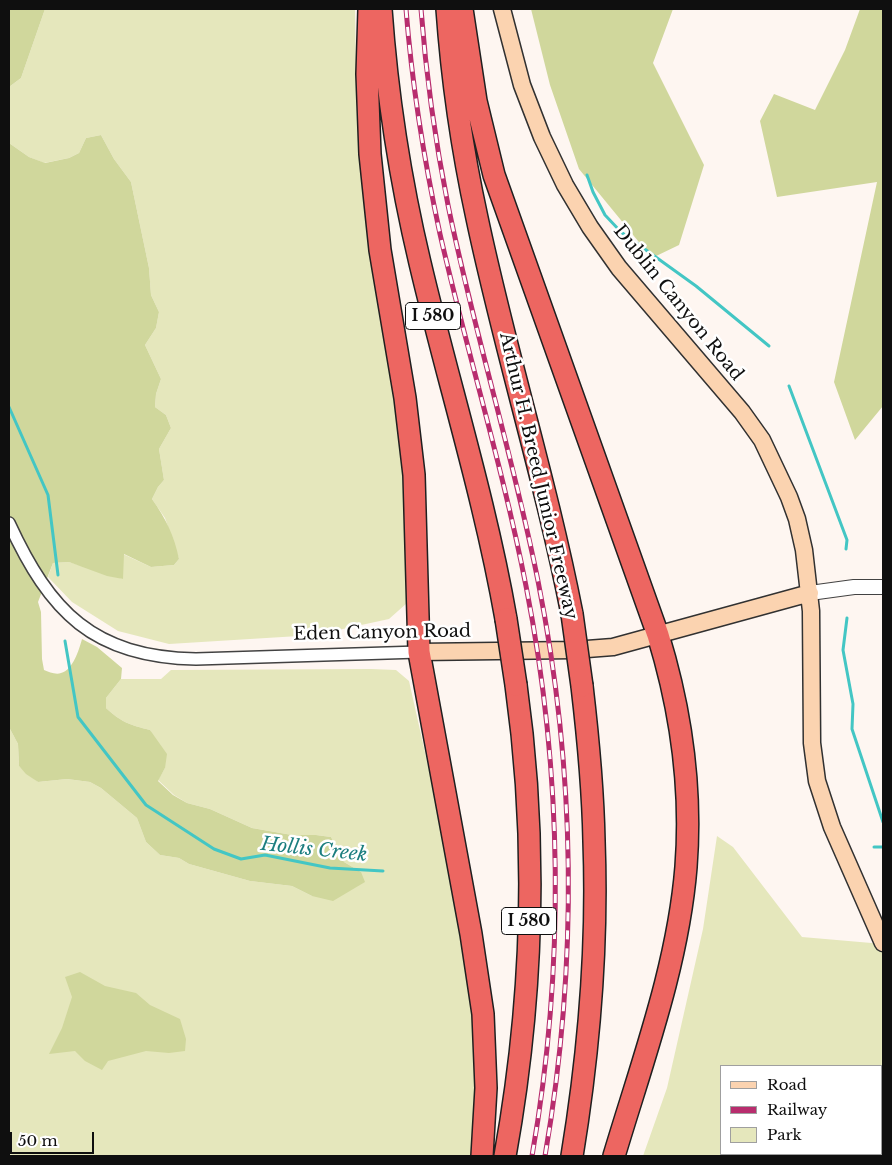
<!DOCTYPE html>
<style>
body{margin:0}
#map{position:relative;width:892px;height:1165px;overflow:hidden;background:#fef6f1;font-family:"Libre Baskerville",serif}
canvas{display:block}
.frame{position:absolute;inset:0;border:10px solid #0f0f0f;pointer-events:none}
.legend{position:absolute;left:720px;top:1065px;width:162px;height:90px;box-sizing:border-box;background:#fff;border:1px solid #9f9f9f;margin:0;padding:6px 9px;list-style:none;font-size:15px;color:#0f0f0f}
.legend li{display:flex;align-items:center;gap:10px;height:25px}
.legend b{width:25px;border:1px solid #9f9f9f}
.scale{position:absolute;left:10px;top:1132px;width:84px;height:22px;box-sizing:border-box;border:2px solid #0f0f0f;border-top:0;padding-left:6px;font-size:15px;line-height:18px;white-space:nowrap;color:#0f0f0f;-webkit-text-stroke:4px #fff;paint-order:stroke}
</style>
<div id="map">
<canvas width="892" height="1165"></canvas>
<div class="frame"></div>
<ul class="legend">
<li><b style="height:6px;background:#fbd3b0"></b>Road</li>
<li><b style="height:6px;background:#b82d6e"></b>Railway</li>
<li><b style="height:14px;background:#e5e7bc"></b>Park</li>
</ul>
<div class="scale">50 m</div>
</div>
<script>
const ctx = document.querySelector('canvas').getContext('2d');
ctx.lineJoin = 'round';
function fillPath(path, color) {
  ctx.fillStyle = color;
  ctx.fill(path, 'evenodd');
}
function strokePath(path, color, width, dash) {
  ctx.strokeStyle = color;
  ctx.lineWidth = width;
  ctx.lineCap = dash ? 'butt' : 'round';
  ctx.setLineDash(dash || []);
  ctx.stroke(path);
}
function write(font, color, halo, rows, align = 'center') {
  ctx.font = font + ' "Libre Baskerville",serif';
  ctx.lineWidth = 5;
  ctx.setLineDash([]);
  ctx.textBaseline = 'middle';
  ctx.strokeStyle = halo;
  ctx.fillStyle = color;
  for (const [text, x, y, turn = 0] of rows) {
    ctx.save();
    ctx.translate(x, y);
    ctx.rotate((+turn || 0) * Math.PI / 180);
    ctx.textAlign = isNaN(turn) ? turn : align;
    if (halo) ctx.strokeText(text, 0, 0);
    ctx.fillText(text, 0, 0);
    ctx.restore();
  }
}
fillPath(new Path2D(`
 M45,9h310l2,112 7,77 16,115 17,98 10,121v71l-18,16 -74,16 -146,9 -51,-13 -46,-29 -24,-25 5,-14 16,-1 54,17v-25l28,13 23,-2 5,-6 -14,-41 -13,-19 6,-12 6,-7 -5,-31 12,-21 -5,-13 -11,-8 1,-13 5,-15 -16,-34 11,-17 3,-16 -8,-17 -2,-27 -18,-86 -17,-23 -13,-24 -15,3 -7,15 -10,5 -25,5 -15,-6 -20,-14v-56l12,-9z
 M371,669l25,1 13,11 45,201 23,142 -1,132h-467v-433l1,6 8,15 1,22 19,16 29,-3 23,3 11,6 36,30 9,24 14,13 19,3 10,6 61,17 42,5 20,10 49,-24 -17,-10 -13,-25 -15,-2h-24l-40,-7 -42,-19 -23,-6 -13,-8 -16,-15 7,-12 -15,-38c-20,-5 -29,-8 -44,-22v-10l15,-19h40l10,-9z
 M717,836l16,11 69,90 81,7v212h-240l24,-68 36,-159zM721,1066h160v88h-160z`), '#e5e7bc');
fillPath(new Path2D(`
 M9,9h36l-24,69 -12,9z
 M531,9h142l-20,54 51,102 -25,80 -27,13 -73,-89 -29,-84z
 M860,9h23v397l-28,34 -21,-58 43,-200 -100,15 -17,-76 14,-27 41,16 30,-60z
 M101,135l13,24 17,23 18,86 2,27 8,17 -3,16 -11,17 16,34 -5,15 -1,13 11,8 5,13 -12,21 5,31 -6,7 -6,12c14,20 22,36 27,60l-5,6 -23,2 -27,-13 -1,25 -16,-3 -38,-14 -16,1 -15,39 3,10 1,47 2,11c5,2 12,5 17,3 12,-3 18,-23 21,-34l15,8 25,21 -1,11 -15,19v10c15,14 24,17 44,22l17,24 -2,14 -7,13 15,14 14,8 23,6 42,19 40,7h24l15,2 13,25 17,10 4,10 -32,19 -21,-5 -20,-10 -42,-5 -61,-17 -10,-6 -19,-3 -14,-13 -9,-24 -36,-30 -11,-6 -23,-3 -29,3 -12,-8 -7,-8 -1,-22 -8,-15 -1,-6v-580l20,14 16,6 24,-5 10,-5 7,-15z
 M80,972l25,14 31,7 14,12 30,14 6,20 -1,12 -16,2 -23,-2 -38,10 -6,9 -17,-9 -10,-10 -26,3 13,-26 10,-31 -7,-20z`), '#d0d79c');
strokePath(new Path2D(`
 M587,175l6,17 12,23 16,17 75,54 73,60
 M789,386l58,154 -1,9
 M9,407l39,88 10,80
 M847,618l-4,32 10,54 -1,25 31,93
 M65,641l13,76 68,88 68,44 27,10 24,-4 65,13 53,3
 M874,847h9`), '#43c6c4', 3);
const minor = new Path2D(`
 M9,523c41,89 84,134 187,136l223,-7`);
const tertiary = new Path2D(`
 M810,593l44,-6h29`);
const secondary = new Path2D(`
 M502,9l20,76 20,52 23,48 25,42 29,41 123,144 20,28 27,57 8,22 7,31 7,61 1,132 5,38 15,46 51,116
 M419,652l155,-2 39,-3 197,-54`);
const motorway = new Path2D(`
 M369,9l-2,65 3,80 10,96 25,148 9,77 5,177 52,282 12,80 3,74 -4,68
 M381,9c6,85 19,170 39,254 28,119 65,236 86,356
 M447,9c5,70 15,140 30,209 28,133 69,263 95,396
 M462,9l14,92 18,74 164,460c23,75 34,154 28,232 -8,99 -44,195 -72,289
 M505,1156c28,-155 33,-315 11,-471
 M572,1156c17,-104 26,-209 22,-315 -1,-52 -6,-104 -12,-155`);
strokePath(minor, '#424242', 14);
strokePath(tertiary, '#424242', 16);
strokePath(secondary, '#313131', 19);
strokePath(motorway, '#202020', 24);
strokePath(minor, '#fff', 11);
strokePath(tertiary, '#fff', 14);
strokePath(secondary, '#fbd3b0', 16);
strokePath(motorway, '#ed6661', 21);
const rail = new Path2D(`
 M406,9c6,76 18,151 34,225 27,118 63,234 86,352 37,188 39,382 6,570
 M421,9c5,66 14,131 27,196 26,127 65,250 90,376 38,190 40,384 7,575`);
strokePath(rail, '#b82d6e', 5);
strokePath(rail, '#fff', 3, [9]);
const motorwayBridge = new Path2D(`
 M572,614l10,72
 M506,619l10,66`);
strokePath(motorwayBridge, '#202020', 24, []);
strokePath(motorwayBridge, '#ed6661', 21);
for (const [x, y, w] of [
 [433,316,55],
 [529,921,55]
]) {
  const box = new Path2D();
  box.roundRect(x - w / 2, y - 13.5, w, 27, 4);
  ctx.fillStyle = '#fff';
  ctx.fill(box);
  strokePath(box, '#0f0f0f', 1);
}
write('bold 16px', '#0f0f0f', null, [
 ["I 580",433,316],
 ["I 580",529,921]
]);
write('18px', '#0f0f0f', '#fff', [
 ["Dublin Canyon Road",678,303,51],
 ["Arthur H. Breed Junior Freeway",538,476,77],
 ["Eden Canyon Road",382,633,-1]
]);
write('italic 19px', '#1b7e7f', '#fff', [
 ["Hollis Creek",314,850,6]
]);
</script>
